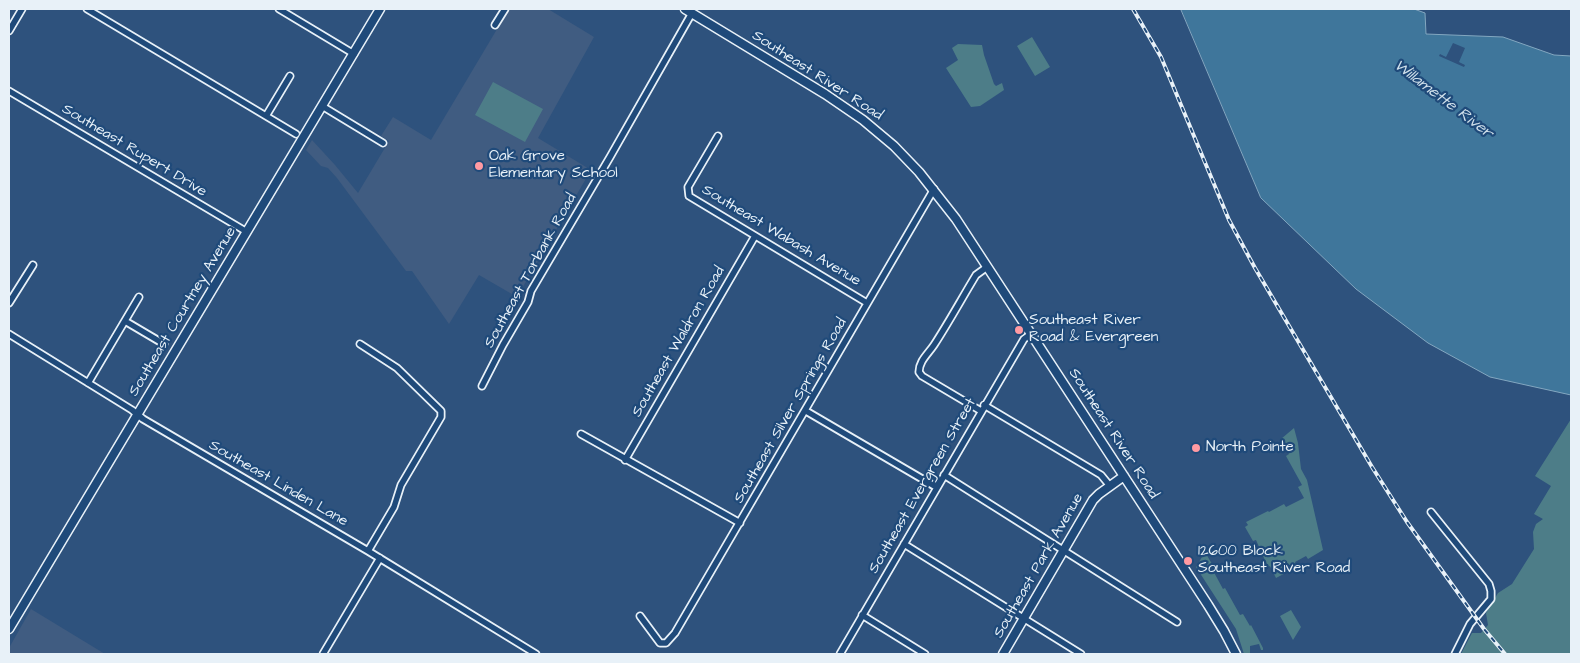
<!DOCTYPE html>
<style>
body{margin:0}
#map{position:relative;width:1580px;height:663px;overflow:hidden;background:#2e527d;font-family:"Architects Daughter",sans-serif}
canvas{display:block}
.frame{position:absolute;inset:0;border:10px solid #e8f1f8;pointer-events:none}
</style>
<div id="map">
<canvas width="1580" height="663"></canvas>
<div class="frame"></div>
</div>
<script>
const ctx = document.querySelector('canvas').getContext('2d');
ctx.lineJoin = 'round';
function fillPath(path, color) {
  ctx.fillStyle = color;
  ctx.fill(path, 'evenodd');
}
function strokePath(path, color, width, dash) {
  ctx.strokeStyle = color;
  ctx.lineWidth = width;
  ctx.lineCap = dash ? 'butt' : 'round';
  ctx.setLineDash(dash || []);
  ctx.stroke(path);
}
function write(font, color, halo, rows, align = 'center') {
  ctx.font = font + ' "Architects Daughter",sans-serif';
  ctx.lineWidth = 4.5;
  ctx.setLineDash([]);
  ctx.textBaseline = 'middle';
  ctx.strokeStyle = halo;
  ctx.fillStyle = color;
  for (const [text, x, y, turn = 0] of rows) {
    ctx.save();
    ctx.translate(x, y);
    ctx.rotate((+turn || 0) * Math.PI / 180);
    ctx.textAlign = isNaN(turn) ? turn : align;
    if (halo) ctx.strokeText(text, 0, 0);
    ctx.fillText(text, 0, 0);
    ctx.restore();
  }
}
fillPath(new Path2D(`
 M509,9h39l46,28 -56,101 53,32 -74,127 -38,-22 -30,49 -37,-53h-6l-69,-93 -9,-10 -7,-2 -15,-16 6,-10 23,25 23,28 31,-52 -8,-5 12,-19 38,23z
 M31,609l74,45h-96v-6z`), '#405c81');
fillPath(new Path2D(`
 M1032,37l18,30 -15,9 -18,-30z
 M958,44l24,1 2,10 10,29 2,2 6,-3 2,7 -24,16 -9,1 -25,-39 12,-8 -6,-12z
 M493,82l50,27 -18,33 -50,-27z
 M1571,419v235h-110l11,-21h9l7,-8 -2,-12 12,-20 14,-9 22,-35 -1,-17 3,-8 7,-5 -9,-5 17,-28 -16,-10z
 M1294,428l4,15 3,26 6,11 16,70 -15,9 -2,-3 -11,6 2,5 -21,11 -6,-12 -2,1 -12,-27 -3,1 -8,-14 3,-2 -2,-3 22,-11 1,1 15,-8 2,3 18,-9 -6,-11 4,-2 -16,-29 3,-2 -8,-15z
 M1205,552l7,12 -2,1 13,24 2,-1 15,27 3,-1 7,12 1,-1 12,23v2h-2l-2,-6 -9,2v8h-6l-8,-25 -40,-62z
 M1291,610l10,17 -8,13 -13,-24z`), '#4d7d88');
const water = new Path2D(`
 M1181,9h233l11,4 1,21 77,3 51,18 17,1v339l-81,-18 -62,-34 -72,-54 -95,-91z`);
fillPath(water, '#3f769b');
strokePath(water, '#83a7c0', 1);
fillPath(new Path2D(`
 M1453,43l12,5 -6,14 6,3 -1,2 -25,-11 1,-2 6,3z`), '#2e527d');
const minor = new Path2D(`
 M87,9l209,125
 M279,9l75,45
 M495,25l10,-16
 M9,31l13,-22
 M9,91l238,141
 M322,106l61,37
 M266,116l24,-40
 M718,136l-30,51 1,9 178,107
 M9,303l24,-38
 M125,321l39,23
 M9,334l123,76 11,9 225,132 168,103
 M360,344l37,24 44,43v6l-40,68 -7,22 -26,44
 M88,383l51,-86
 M482,386l21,-41 25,-43 3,-11 79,-134 82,-144
 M984,405l117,70 9,11
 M806,411l130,76
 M981,411l-59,-35 -3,-4c0,-11 9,-18 15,-27 15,-23 28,-47 42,-70l11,-8
 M581,434l159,89
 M625,460l130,-224
 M944,475l233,147
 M1431,512l58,72 2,7v8l-21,25 -15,30
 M904,544l177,110
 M862,615l63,39
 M640,616l20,27h6l9,-10 259,-444
 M323,654l57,-96
 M840,654l184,-315 7,-5`);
const tertiary = new Path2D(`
 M685,9l140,85 38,26 31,26 25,26 37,47 252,386 16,26 12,23
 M9,629l371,-620
 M1003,654l90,-154 6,-6 25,-18`);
strokePath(minor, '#e8f1f8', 9);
strokePath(tertiary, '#e8f1f8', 11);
strokePath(minor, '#1f4a7a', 5.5);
strokePath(tertiary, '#1f4a7a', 8);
const rail = new Path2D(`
 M1133,9l28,48 68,163 26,48 117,199 35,55 77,107 21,25`);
strokePath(rail, '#e8f1f8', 4);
strokePath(rail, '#1f4a7a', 2, [5.5]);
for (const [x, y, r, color] of [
 [479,166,5,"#ff9aa2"],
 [1019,330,5,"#ff9aa2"],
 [1196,448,5,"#ff9aa2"],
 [1188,561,5,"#ff9aa2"]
]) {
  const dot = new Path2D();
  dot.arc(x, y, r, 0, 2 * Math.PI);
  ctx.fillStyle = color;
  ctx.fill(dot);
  strokePath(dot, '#1f4a7a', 2);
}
write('15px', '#e8f1f8', '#1f4a7a', [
 ["Southeast River Road",817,76,33],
 ["Southeast Rupert Drive",134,151,31],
 ["Southeast Wabash Avenue",781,236,31],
 ["Southeast Torbank Road",531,271,-61],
 ["Southeast Courtney Avenue",183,312,-59],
 ["Southeast Waldron Road",679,342,-60],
 ["Southeast Silver Springs Road",791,411,-60],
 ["Southeast River Road",1113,434,57],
 ["Southeast Linden Lane",278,484,30],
 ["Southeast Evergreen Street",923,486,-60],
 ["Southeast Park Avenue",1039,566,-60]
]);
write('15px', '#e8f1f8', '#1f4a7a', [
 ["Oak Grove",489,157],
 ["Elementary School",489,174],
 ["Southeast River",1029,321],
 ["Road & Evergreen",1029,338],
 ["North Pointe",1206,448],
 ["12600 Block",1198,552],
 ["Southeast River Road",1198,569]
], 'left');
write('italic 16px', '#cfdfea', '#1f4a7a', [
 ["Willamette River",1443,100,37]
]);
</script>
